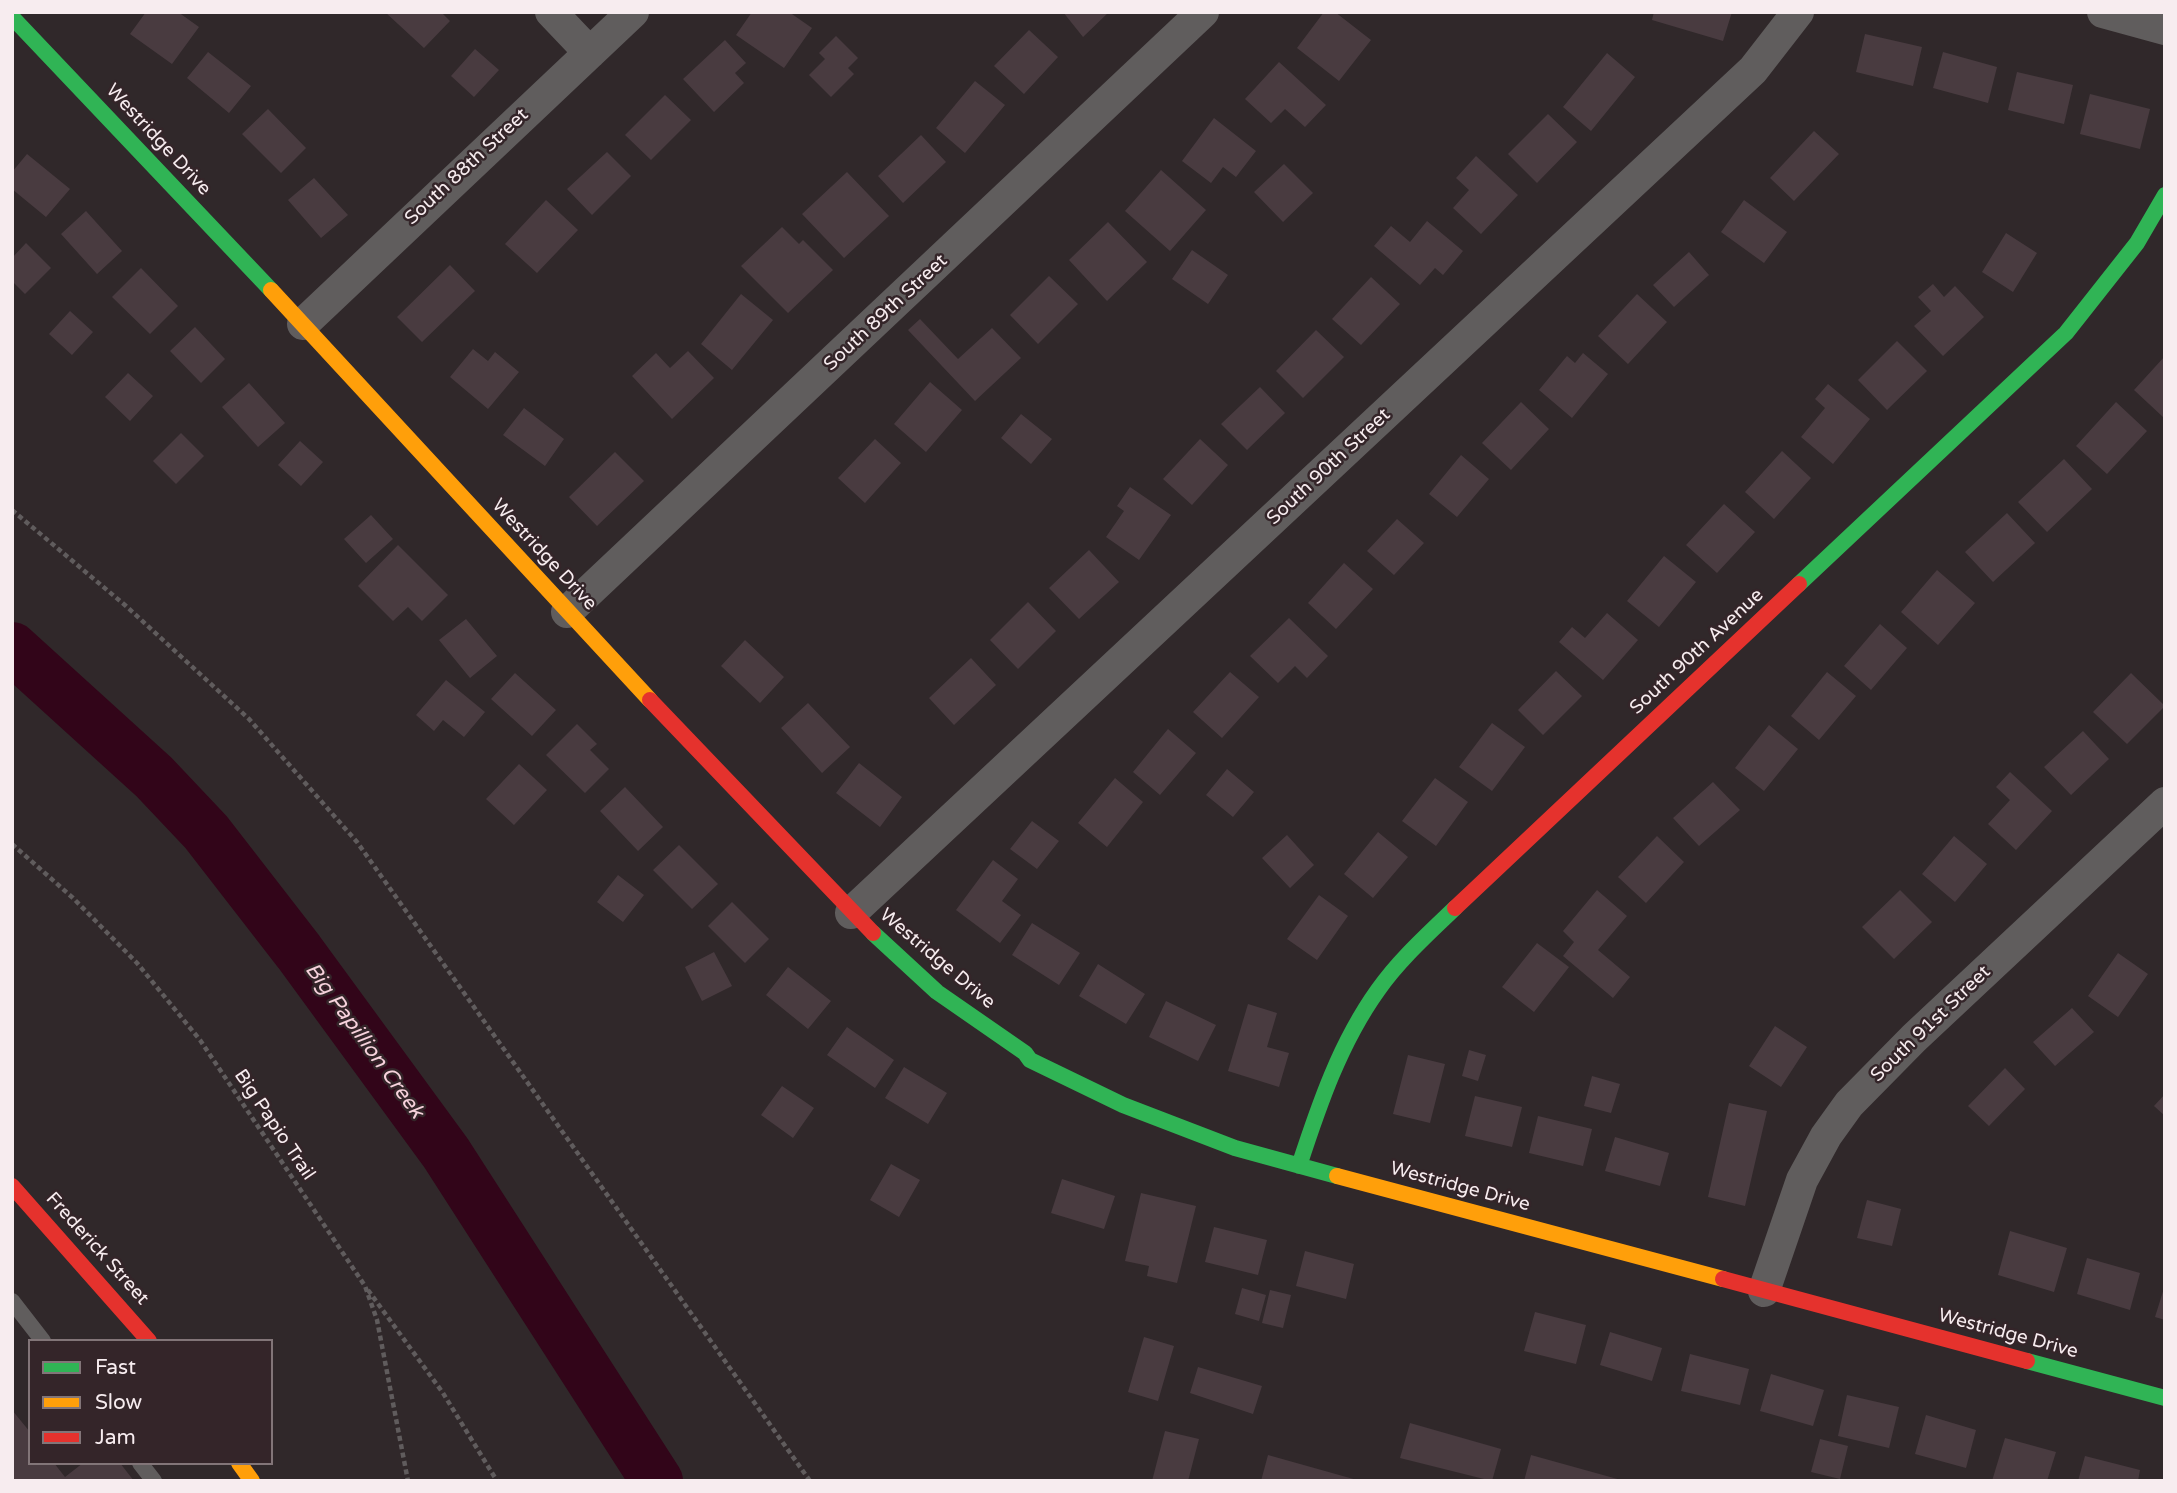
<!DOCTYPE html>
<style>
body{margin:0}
#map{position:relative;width:2177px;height:1493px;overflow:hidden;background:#30282a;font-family:"Varela Round",sans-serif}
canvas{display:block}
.frame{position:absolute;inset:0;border:14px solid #f7ecef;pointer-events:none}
.legend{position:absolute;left:28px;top:1339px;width:245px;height:126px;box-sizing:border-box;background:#342529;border:2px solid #827578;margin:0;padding:9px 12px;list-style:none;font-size:21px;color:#f7ecef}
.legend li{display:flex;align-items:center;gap:14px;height:35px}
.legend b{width:35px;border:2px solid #827578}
</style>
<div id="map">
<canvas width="2177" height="1493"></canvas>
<div class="frame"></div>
<ul class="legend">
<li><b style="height:9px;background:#30b455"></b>Fast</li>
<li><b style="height:9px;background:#ff9f0a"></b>Slow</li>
<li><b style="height:9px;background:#e5322d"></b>Jam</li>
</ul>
</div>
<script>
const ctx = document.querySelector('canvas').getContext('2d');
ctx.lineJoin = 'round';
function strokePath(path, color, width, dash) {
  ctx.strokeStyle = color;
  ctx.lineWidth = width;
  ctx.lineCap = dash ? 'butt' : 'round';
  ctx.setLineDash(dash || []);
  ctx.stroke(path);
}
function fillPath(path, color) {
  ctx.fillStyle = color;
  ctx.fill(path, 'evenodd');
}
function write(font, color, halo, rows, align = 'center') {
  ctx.font = font + ' "Varela Round",sans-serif';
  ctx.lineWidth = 5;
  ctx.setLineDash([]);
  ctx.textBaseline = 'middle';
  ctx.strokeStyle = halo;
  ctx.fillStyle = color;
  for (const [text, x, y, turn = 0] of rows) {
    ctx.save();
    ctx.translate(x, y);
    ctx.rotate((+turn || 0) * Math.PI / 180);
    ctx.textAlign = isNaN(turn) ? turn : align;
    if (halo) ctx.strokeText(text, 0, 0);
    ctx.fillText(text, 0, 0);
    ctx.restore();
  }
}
strokePath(new Path2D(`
 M12,648l142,129 52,55 93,120 147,201 211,328`), '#320519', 52);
fillPath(new Path2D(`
 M146,12h32l21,15 -27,37 -42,-30z
 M385,12h56l9,9 -26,27z
 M752,12h37l23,16 -28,40 -48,-33z
 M1063,12h46l-26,25z
 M1324,12h11l36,28 -32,41 -42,-33z
 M1654,12h78l-9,29 -71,-21z
 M1029,30l29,27 -34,37 -30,-28z
 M1865,34l57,13 -9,39 -57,-14z
 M836,36l22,22 -10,10 6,6 -23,23 -22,-22 16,-16 -6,-6z
 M725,40l21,23 -11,10 9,10 -30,29 -31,-33z
 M475,49l24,21 -25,27 -23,-21z
 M208,52l43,34 -22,27 -42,-35z
 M1943,52l54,15 -9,36 -55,-15z
 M1607,53l28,24 -44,54 -28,-24z
 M1279,62l47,43 -21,22 -20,-18 -14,14 -26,-24z
 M2017,72l56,13 -9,39 -56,-14z
 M975,81l30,24 -40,48 -29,-25z
 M2090,94l60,15 -10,40 -60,-15z
 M665,95l26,25 -40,40 -26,-25z
 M268,109l38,39 -25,25 -39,-39z
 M1548,114l29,28 -40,41 -29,-29z
 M1214,118l42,33 -20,26 -13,-10 -12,16 -29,-22z
 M1814,131l25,23 -45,47 -24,-23z
 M921,135l25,27 -43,41 -25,-27z
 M607,152l24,24 -39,39 -25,-26z
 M27,154l43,35 -24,28 -34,-28v-17z
 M1476,156l42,39 -37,39 -28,-26 16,-18 -13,-12z
 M1284,164l29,29 -30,29 -29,-30z
 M1161,170l45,40 -36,41 -45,-40z
 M847,172l42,44 -45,42 -42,-44z
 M314,178l34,37 -27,23 -33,-38z
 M546,200l32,30 -41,43 -32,-29z
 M1744,200l43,32 -23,31 -43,-31z
 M86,211l36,40 -25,23 -36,-40z
 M1427,221l36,30 -20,24 -8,-7 -15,17 -46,-39 17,-20 19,16z
 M1108,222l39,40 -40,39 -38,-41z
 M782,227l17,17 4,-4 30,30 -45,43 -47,-47z
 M2006,233l31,20 -24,39 -31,-20z
 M26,243l25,25 -26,26 -13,-13v-23z
 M1192,250l36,25 -20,29 -36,-25z
 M1689,252l20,23 -35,32 -21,-22z
 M450,265l25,26 -53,51 -25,-25z
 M141,268l37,38 -28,28 -38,-37z
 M1049,276l29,28 -40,40 -28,-29z
 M1371,277l29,27 -39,41 -29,-26z
 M1933,284l11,13 11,-11 29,31 -41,39 -29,-30 17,-15 -13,-14z
 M741,294l32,26 -41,50 -31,-26z
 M1637,294l30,28 -39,42 -30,-28z
 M70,311l23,21 -21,23 -23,-21z
 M920,319l38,40 34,-31 29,30 -46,43 -67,-71z
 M195,327l30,32 -24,24 -31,-32z
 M1316,330l28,27 -41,41 -27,-27z
 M1897,341l30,30 -40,39 -29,-30z
 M473,349l15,12 7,-9 24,20 -31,37 -38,-32z
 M688,351l26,27 -42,41 -40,-43 24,-23 14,15z
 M1583,353l25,21 -36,44 -33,-28 28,-34 8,7z
 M2165,356v59l-2,2 -29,-27z
 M128,373l25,23 -23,25 -25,-24z
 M930,382l32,28 -36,42 -32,-28z
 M249,383l36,40 -27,24 -36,-40z
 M1828,384l42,35 -37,45 -32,-27 24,-29 -10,-9z
 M1260,387l25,26 -38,37 -26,-26z
 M1521,402l28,27 -38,41 -29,-27z
 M2116,402l31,29 -40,43 -31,-28z
 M524,408l40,31 -19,27 -42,-31z
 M1021,414l31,25 -21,25 -30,-26z
 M181,433l23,23 -28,28 -23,-23z
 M875,439l26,24 -36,40 -27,-25z
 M1200,439l28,26 -36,40 -29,-26z
 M300,441l23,21 -22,24 -23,-21z
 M1782,451l29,27 -37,41 -29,-27z
 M615,452l29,29 -47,45 -28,-29z
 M1461,455l28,24 -32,38 -28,-23z
 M2064,459l28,30 -45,43 -29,-30z
 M1130,487l41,28 -32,45 -33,-23 18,-26 -7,-5z
 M1724,504l31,28 -38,41 -31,-28z
 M2007,513l28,30 -42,39 -28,-30z
 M371,515l22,24 -27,24 -22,-24z
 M1397,519l27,24 -30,32 -27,-24z
 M398,545l50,50 -26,26 -14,-14 -15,14 -35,-35z
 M1089,550l30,32 -40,37 -30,-31z
 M1664,556l32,26 -37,45 -32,-26z
 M1344,563l29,26 -37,40 -28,-26z
 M1937,570l38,33 -37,42 -37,-33z
 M1028,602l28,29 -38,38 -28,-29z
 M1607,613l31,27 -35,40 -44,-38 13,-15 13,11z
 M1289,618l39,38 -21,22 -12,-12 -17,17 -28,-27z
 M466,619l31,37 -27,22 -31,-38z
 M1880,624l27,24 -36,42 -27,-24z
 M745,640l39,37 -24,26 -39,-37z
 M971,658l25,27 -42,40 -25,-27z
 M1556,671l26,25 -39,39 -25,-25z
 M1230,672l29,25 -37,41 -29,-26z
 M1827,672l29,24 -37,44 -28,-24z
 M515,673l41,37 -24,26 -41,-37z
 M2131,673l34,33 -38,38 -34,-32z
 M446,680l39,32 -21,25 -21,-17 -9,11 -18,-16z
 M808,703l42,44 -28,26 -41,-45z
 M1492,723l33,24 -33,44 -33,-24z
 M577,724l20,20 -7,6 19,19 -24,24 -39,-38z
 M1769,725l29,24 -34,42 -29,-23z
 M1168,729l28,24 -36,42 -27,-23z
 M2083,731l26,28 -38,36 -27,-28z
 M859,763l43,34 -22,30 -44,-34z
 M519,764l28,26 -33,35 -28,-26z
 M1227,769l27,23 -21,25 -27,-22z
 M2010,772l42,39 -36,39 -28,-26 22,-24 -14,-13z
 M1115,778l28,24 -36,45 -29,-24z
 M1435,778l33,24 -32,44 -34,-25z
 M1713,782l27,28 -41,36 -26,-28z
 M625,787l38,40 -25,24 -38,-40z
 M1032,821l27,20 -22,28 -27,-20z
 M1378,832l30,25 -35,41 -29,-24z
 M1287,835l27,30 -24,23 -28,-30z
 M1657,836l27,26 -38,41 -28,-26z
 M1954,836l33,28 -32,38 -33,-28z
 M679,845l39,39 -26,25 -39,-39z
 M993,860l25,19 -16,22 19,14 -21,28 -44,-33z
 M618,875l26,20 -21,27 -26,-20z
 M1597,890l30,26 -29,34 32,27 -17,21 -50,-42 11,-14 -11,-11z
 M1900,890l32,32 -38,37 -32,-32z
 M1319,895l29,21 -31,44 -30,-21z
 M732,902l37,37 -24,24 -37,-37z
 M1032,923l48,30 -21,32 -47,-30z
 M1537,943l32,24 -35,45 -32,-25z
 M714,952l18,34 -30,15 -17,-34z
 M2118,953l30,21 -30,43 -30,-21z
 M1098,964l47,30 -19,30 -47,-28z
 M788,967l43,34 -23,28 -42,-34z
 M1166,1001l50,24 -18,36 -49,-24z
 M1248,1004l29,9 -10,34 22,6 -10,34 -51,-16z
 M2072,1008l22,24 -39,34 -22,-24z
 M1775,1026l32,21 -26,40 -32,-21z
 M847,1027l47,33 -19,28 -48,-33z
 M1469,1050l17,5 -8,26 -16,-5z
 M1408,1055l37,9 -15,59 -37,-9z
 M904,1067l43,26 -19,31 -43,-26z
 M2005,1068l20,21 -36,37 -21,-20z
 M1592,1076l28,8 -9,29 -27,-7z
 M782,1086l32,22 -21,30 -32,-23z
 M2165,1094v22l-11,-10z
 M1475,1096l47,11 -10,40 -47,-11z
 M1729,1103l38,8 -22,95 -37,-9z
 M1538,1116l54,13 -9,37 -54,-13z
 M1615,1137l54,16 -9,33 -55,-15z
 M891,1164l29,16 -21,37 -29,-17z
 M1062,1179l53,17 -11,33 -53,-16z
 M1141,1193l55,13 -19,77 -30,-7 2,-10 -24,-5z
 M1867,1200l34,9 -9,37 -35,-8z
 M1214,1227l53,13 -9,35 -53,-13z
 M2010,1231l57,17 -13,44 -56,-17z
 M1305,1251l49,13 -8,35 -50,-13z
 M2087,1258l53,15 -10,37 -53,-16z
 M2165,1285v35l-10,-3z
 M1242,1288l24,7 -7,26 -24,-7z
 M1270,1290l21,5 -8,33 -21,-5z
 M1535,1312l51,13 -10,39 -52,-13z
 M1610,1332l52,16 -10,33 -52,-16z
 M1144,1337l30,9 -16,55 -30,-9z
 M1690,1354l59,15 -9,36 -59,-14z
 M1198,1367l64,19 -9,28 -63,-21z
 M1771,1374l53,16 -11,36 -53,-15z
 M1847,1395l52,12 -10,41 -51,-12z
 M12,1410l18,22v31h24l11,14 18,-14h37l14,18h-122z
 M1926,1415l50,15 -10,38 -51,-14z
 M1410,1423l91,26 -9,32 -92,-23z
 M1165,1431l34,8 -11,42h-36z
 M2005,1438l51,14 -9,29h-55z
 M1820,1439l28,7 -8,33 -29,-7z
 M1268,1455l89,25v1h-96z
 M1531,1455l90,25v1h-97z
 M2085,1456l55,14 -2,11h-60z`), '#493b40');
strokePath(new Path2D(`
 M12,510l114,96 123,113 108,123 453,639
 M12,844l61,54 64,65 63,77 165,246 12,34 31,161
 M368,1290l75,103 54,88`), '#605c5d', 4.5, [5, 3.5]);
strokePath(new Path2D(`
 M12,1301l31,40
 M140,1463l14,18`), '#605d5d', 16);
strokePath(new Path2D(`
 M551,12l39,41
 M2103,12l62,17
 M303,324l330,-312
 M567,612l636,-600
 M851,913l902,-843 45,-58
 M1764,1291l38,-111 24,-44 23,-32 65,-66 251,-235`), '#605d5d', 32);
strokePath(new Path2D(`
 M12,17l259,273
 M1799,584l267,-251 71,-90 28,-48
 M873,933l64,59 88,61 5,7 93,45 112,43 102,28
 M1299,1166c20,-61 41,-123 79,-176 21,-30 50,-56 77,-82
 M2027,1361l138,37`), '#30b455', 16);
strokePath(new Path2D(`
 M271,290l379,410
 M1337,1176l386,103
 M239,1463l13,18`), '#ff9f0a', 16);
strokePath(new Path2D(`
 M650,700l223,233
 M1455,908l344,-324
 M12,1186l137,155
 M1723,1279l304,82`), '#e5322d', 16);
write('19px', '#f7ecef', '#342529', [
 ["Westridge Drive",158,140,47],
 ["South 88th Street",467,167,-43],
 ["South 89th Street",886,313,-43],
 ["South 90th Street",1329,467,-43],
 ["Westridge Drive",544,555,47],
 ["South 90th Avenue",1697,652,-43],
 ["Westridge Drive",937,959,40],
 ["South 91st Street",1931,1024,-44],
 ["Big Papio Trail",274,1125,56],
 ["Westridge Drive",1460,1187,15],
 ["Frederick Street",97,1249,48],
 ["Westridge Drive",2008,1334,15]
]);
write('italic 21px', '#f7d2dc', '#342529', [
 ["Big Papillion Creek",364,1041,54]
]);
</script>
